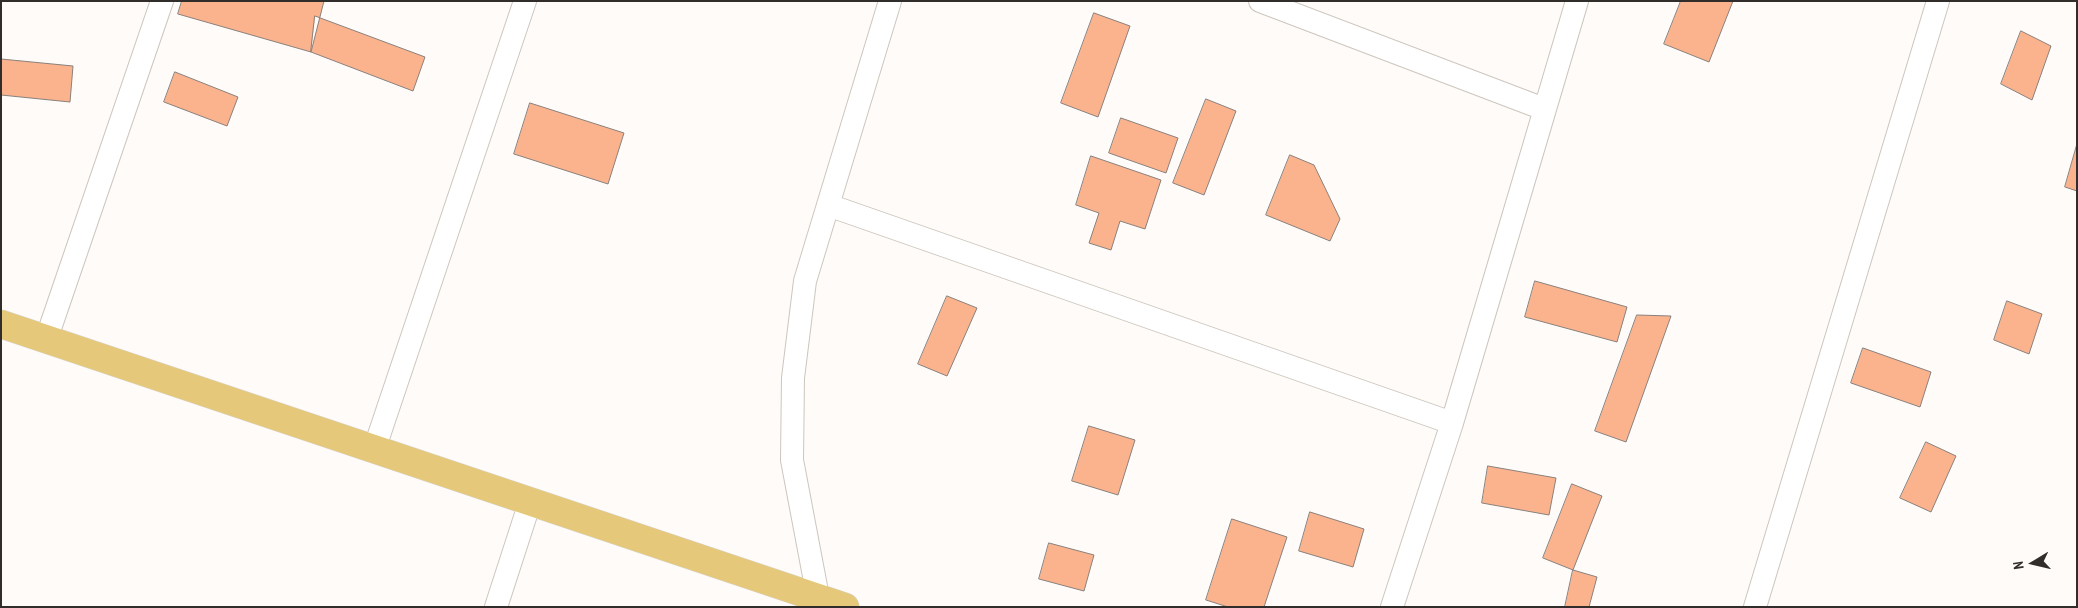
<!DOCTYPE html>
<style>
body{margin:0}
#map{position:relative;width:2078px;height:608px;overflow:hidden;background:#fefbf8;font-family:"PT Sans Narrow",sans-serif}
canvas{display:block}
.frame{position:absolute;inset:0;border:2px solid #302d2a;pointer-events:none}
.north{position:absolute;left:2008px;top:538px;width:50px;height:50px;-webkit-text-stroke:4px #fefbf8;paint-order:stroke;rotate:261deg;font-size:14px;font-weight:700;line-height:20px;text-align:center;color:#302d2a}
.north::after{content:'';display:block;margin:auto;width:18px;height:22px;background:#302d2a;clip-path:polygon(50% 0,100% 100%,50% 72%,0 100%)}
</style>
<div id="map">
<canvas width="2078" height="608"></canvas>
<div class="frame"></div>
<div class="north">N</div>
</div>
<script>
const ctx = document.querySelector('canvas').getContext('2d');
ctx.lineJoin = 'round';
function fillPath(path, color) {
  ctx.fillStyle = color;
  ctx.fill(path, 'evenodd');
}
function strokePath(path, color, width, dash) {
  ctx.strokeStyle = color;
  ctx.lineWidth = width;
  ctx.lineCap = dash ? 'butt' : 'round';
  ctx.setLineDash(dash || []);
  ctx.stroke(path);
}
const building = new Path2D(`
 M182,1h142l-13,51 -133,-38z
 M1681,1h52l-24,61 -45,-18z
 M1094,13l36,13 -32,91 -37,-14z
 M315,16l110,41 -12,34 -102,-39z
 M2021,31l30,15 -19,54 -31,-16z
 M1,59l72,7 -3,36 -69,-7z
 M175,72l63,25 -11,29 -63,-24z
 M1206,99l30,12 -32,84 -31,-12z
 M530,103l94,30 -16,51 -94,-30z
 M1121,118l57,20 -12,35 -57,-20z
 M2077,144v47l-12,-4z
 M1290,155l24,10 26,54 -10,22 -64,-26z
 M1091,156l70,24 -16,49 -25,-8 -9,29 -22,-7 10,-30 -23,-8z
 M1535,281l92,26 -10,35 -92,-25z
 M947,296l30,12 -30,68 -29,-12z
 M2007,301l35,13 -13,40 -35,-14z
 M1637,315l34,1 -45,126 -31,-11z
 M1863,348l68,24 -11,35 -69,-24z
 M1089,426l46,14 -17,55 -46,-14z
 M1926,442l30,14 -25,56 -31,-14z
 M1488,466l68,12 -7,37 -67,-12z
 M1572,484l30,12 -29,74 -30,-12z
 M1310,512l54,17 -11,38 -54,-16z
 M1232,519l55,18 -23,70h-36l-22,-7z
 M1049,543l45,12 -10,36 -45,-12z
 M1573,570l24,7 -8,30h-24z`);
fillPath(building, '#fbb38d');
strokePath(building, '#8a807c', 1);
const street = new Path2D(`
 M1260,1l284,108
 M828,205l624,218
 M46,340l116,-339
 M374,450l151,-449
 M818,597l-26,-137 1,-82 12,-97 85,-280
 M496,607l34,-105
 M1392,607l60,-184 125,-422
 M1755,607l183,-606`);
const primary = new Path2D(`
 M1,324l844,283`);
strokePath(street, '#cdc6be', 24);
strokePath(primary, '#dad9d9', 29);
strokePath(street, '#fff', 22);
strokePath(primary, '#e5c87a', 28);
</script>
